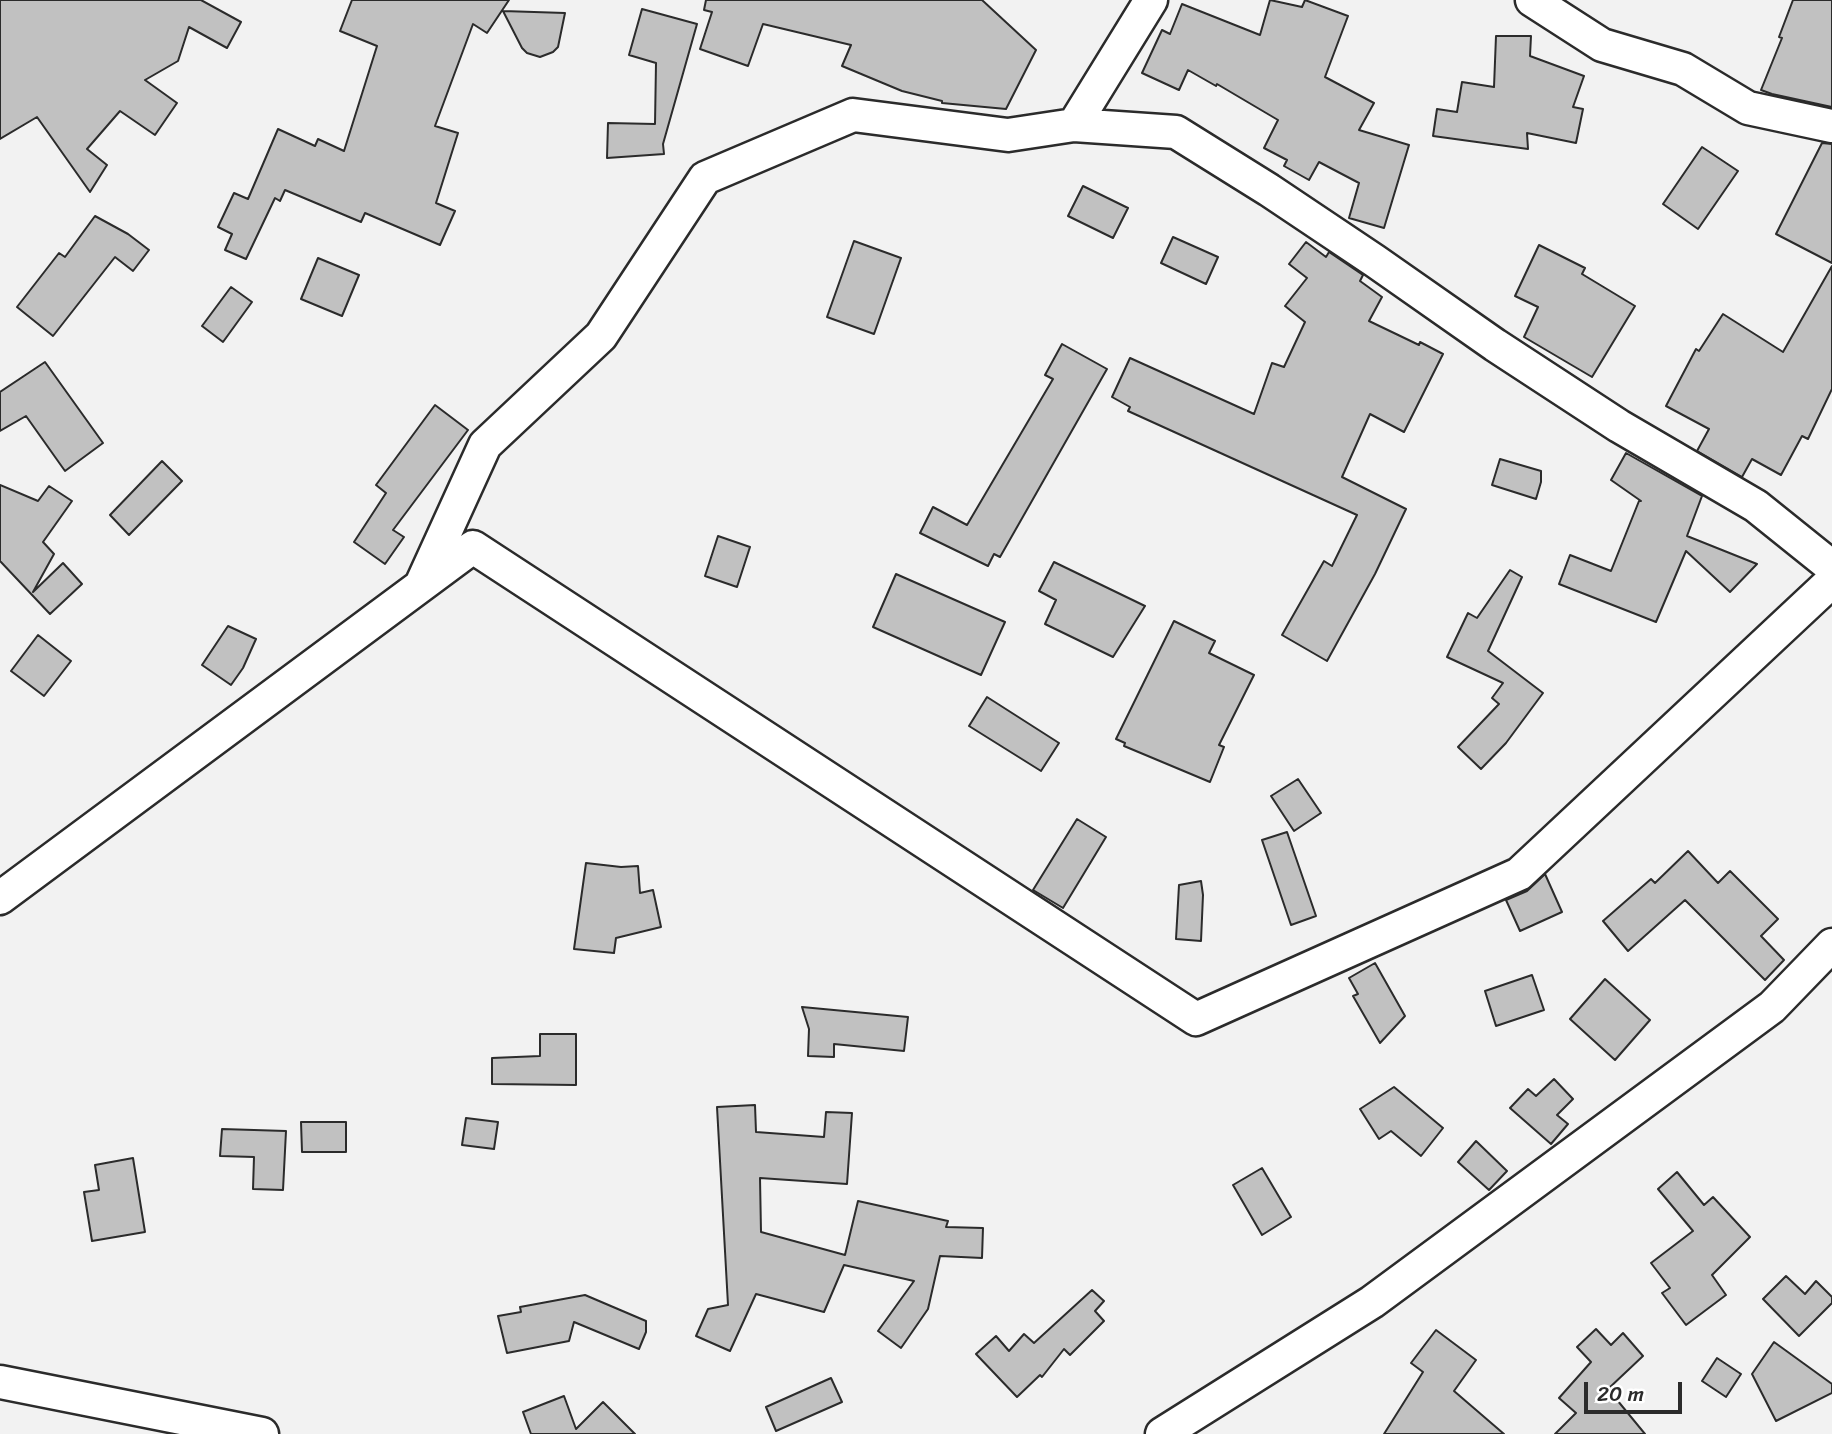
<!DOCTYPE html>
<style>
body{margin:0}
#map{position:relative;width:1832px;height:1434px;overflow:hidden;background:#f2f2f2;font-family:Sriracha,sans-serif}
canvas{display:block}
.scale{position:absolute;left:1584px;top:1382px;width:98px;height:32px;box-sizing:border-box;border:4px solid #2b2b2b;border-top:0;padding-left:9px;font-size:21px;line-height:24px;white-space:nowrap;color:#2b2b2b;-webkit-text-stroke:5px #fff;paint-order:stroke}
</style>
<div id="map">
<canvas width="1832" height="1434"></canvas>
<div class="scale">20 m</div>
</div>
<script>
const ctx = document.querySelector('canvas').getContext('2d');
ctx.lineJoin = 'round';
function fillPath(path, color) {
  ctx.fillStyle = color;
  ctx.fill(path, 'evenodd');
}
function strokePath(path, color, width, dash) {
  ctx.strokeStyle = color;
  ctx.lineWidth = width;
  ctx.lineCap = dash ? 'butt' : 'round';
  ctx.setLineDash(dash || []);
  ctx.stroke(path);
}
const building = new Path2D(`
 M0,0h201l40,22 -14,26 -38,-21 -11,34 -33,19 32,23 -22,32 -35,-24 -33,38 20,16 -17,27 -53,-75 -37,22z
 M352,0h157l-22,33 -14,-9 -38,102 23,7 -22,70 19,8 -15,34 -75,-32 -4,9 -76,-32 -5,11 -5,-3 -29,61 -21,-9 7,-16 -14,-7 16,-34 14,6 30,-70 37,17 3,-7 26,12 33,-105 -37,-15z
 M706,0h276l54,50 -30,59 -64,-6v-2l-40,-10 -60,-25 9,-21 -88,-21 -15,42 -48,-17 12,-37 -8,-2z
 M1270,0l32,7 3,-7 43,16 -23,61 49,26 -15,27 50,15 -25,83 -35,-10 10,-35 -40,-21 -10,18 -25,-14 3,-6 -23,-12 14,-28 -61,-36 -1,2 -28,-16 -9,20 -37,-17 20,-43 8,4 12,-30 78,31z
 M1793,0h39v107l-60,-13 -11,-4 21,-52 -3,-1z
 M642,9l55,15 -34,120 1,10 -57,4 1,-35 47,1 1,-61 -27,-8z
 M503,11l62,2 -7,34 -5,5 -13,5 -13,-4 -5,-5z
 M1496,36h35l-1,20 54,20 -11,31 10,2 -7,34 -49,-10 1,16 -95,-13 4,-27 20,3 5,-30 32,5z
 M1822,143l10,1v119l-56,-29z
 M1702,147l36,24 -40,58 -35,-25z
 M1083,186l45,22 -15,30 -45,-22z
 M95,216l33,18 21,16 -16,21 -18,-14 -62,79 -36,-29 42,-54 6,4z
 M1173,237l45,20 -12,27 -45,-21z
 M854,241l47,17 -27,76 -47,-17z
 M1306,242l20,15 3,-5 34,23 -3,6 22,16 -13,24 50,24 1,-3 23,12 -39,78 -34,-18 -28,63 64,32 -31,65 -48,87 -45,-26 42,-74 8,5 25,-51 -229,-104 2,-4 -18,-10 18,-39 124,56 18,-51 12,4 21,-45 -20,-16 22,-28 -18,-14z
 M1539,245l46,23 -3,6 53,32 -43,71 -68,-40 14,-30 -23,-11z
 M318,258l41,17 -17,41 -41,-17z
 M1832,266v123l-24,50 -6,-3 -21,39 -29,-16 -10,18 -45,-26 12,-22 -43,-23 30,-57 3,2 24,-37 60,38z
 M231,287l21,15 -29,40 -21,-16z
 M1062,344l45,25 -107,188 -6,-3 -6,12 -68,-33 13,-26 34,18 86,-146 -8,-4z
 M45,362l58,81 -38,28 -39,-55 -26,15v-39z
 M435,405l33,25 -75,100 11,7 -19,27 -31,-22 32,-49 -10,-8z
 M1626,453l76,43 -15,40 70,28 -27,28 -44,-41 -30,71 -97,-38 11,-29 41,16 28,-70h2l-30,-21z
 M1500,459l41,12v11l-5,17 -44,-14z
 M162,461l20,20 -53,54 -19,-20z
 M0,485l38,16 11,-15 23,15 -29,41 11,12 -21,38 30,-29 19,21 -32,30 -50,-53z
 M718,536l32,11 -13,40 -32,-11z
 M1054,562l91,44 -32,51 -68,-33 11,-24 -17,-9z
 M1510,570l12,7 -34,74 55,42 -37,50 -25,26 -23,-22 41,-43 -7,-6 11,-15 -56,-26 21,-44 9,5z
 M896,574l109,48 -24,53 -108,-48z
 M1174,621l41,20 -6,12 45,22 -35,70 5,2 -14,35 -86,-36 1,-3 -9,-4z
 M228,626l28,13 -13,29 -12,17 -29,-20z
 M38,635l33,26 -27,35 -33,-25z
 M987,697l72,46 -18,28 -72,-45z
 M1298,779l23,34 -27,18 -23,-35z
 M1077,819l29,18 -43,71 -30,-18z
 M1287,832l29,84 -25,9 -29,-85z
 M1688,851l30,32 12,-12 48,48 -17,17 23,24 -19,20 -80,-80 -57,51 -25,-30 48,-42 4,4z
 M586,863l35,4 17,-1 2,27 13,-3 8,37 -45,11 -2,15 -40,-4z
 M1545,874l17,38 -42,19 -14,-31 21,-9z
 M1201,881l2,14 -2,46 -25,-2 3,-54z
 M1375,963l30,53 -25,27 -27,-47 5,-2 -9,-16z
 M1532,975l12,35 -48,16 -11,-35z
 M1605,979l45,41 -35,40 -45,-41z
 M802,1007l106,10 -4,34 -70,-7v13l-26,-1 1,-27z
 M540,1034h36v51l-84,-1v-26l48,-2z
 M1554,1079l19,20 -16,16 11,9 -17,20 -41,-36 18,-19 8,7z
 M1394,1087l49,41 -22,28 -30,-25 -12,8 -19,-30z
 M755,1105l1,27 68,5 2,-25 26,1 -5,71 -87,-6 1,54 84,23 13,-54 90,20 -2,6 37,1 -1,30 -42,-2 -12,53 -27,39 -23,-17 36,-50 -70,-16 -20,47 -68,-18 -26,57 -34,-15 12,-27 20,-4 -11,-198z
 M466,1118l32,4 -4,27 -32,-4z
 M301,1122h45v30h-44z
 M222,1129l64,2 -3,59 -30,-1 1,-32 -34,-1z
 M1476,1141l31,30 -18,19 -31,-28z
 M133,1158l12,74 -53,9 -8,-49 15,-2 -4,-25z
 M1262,1168l29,49 -29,18 -29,-50z
 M1677,1172l27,33 9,-8 37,40 -38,38 14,20 -40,30 -24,-32 8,-5 -19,-25 42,-32 -35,-42z
 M1786,1276l19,18 11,-13 16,16v6l-33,33 -36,-37z
 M1092,1290l12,11 -9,10 9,10 -34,34 -6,-6 -22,28 -2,-2 -23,22 -41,-43 20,-18 13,15 15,-17 10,9z
 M585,1295l61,26v11l-7,17 -65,-27 -5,19 -62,12 -9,-37 23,-4 -1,-5z
 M1596,1329l15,16 12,-12 20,23 -35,33 37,45h-90l21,-21 -17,-15 32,-36 -14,-15z
 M1436,1330l40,30 -22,31 50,43h-120l39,-62 -12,-9z
 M1774,1342l58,42v9l-56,28 -24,-47z
 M1717,1358l24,16 -15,23 -24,-16z
 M831,1378l11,24 -66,29 -10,-24z
 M564,1396l12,33 27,-27 32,32h-104l-8,-22z`);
fillPath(building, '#c1c1c1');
strokePath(building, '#2b2b2b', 2);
const minor = new Path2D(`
 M1532,0l70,45 81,24 65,39 84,18
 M1074,125l102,7 93,58 106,71 120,84 124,81 137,80 76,61
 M422,583l63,-138 116,-109 104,-158 148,-63 155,20 66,-10 77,-125
 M0,898l473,-351 723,472 323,-145 313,-293
 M0,1382l262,52
 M1162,1434l210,-132 400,-295 60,-62`);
strokePath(minor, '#2b2b2b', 37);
strokePath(minor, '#fff', 32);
</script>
